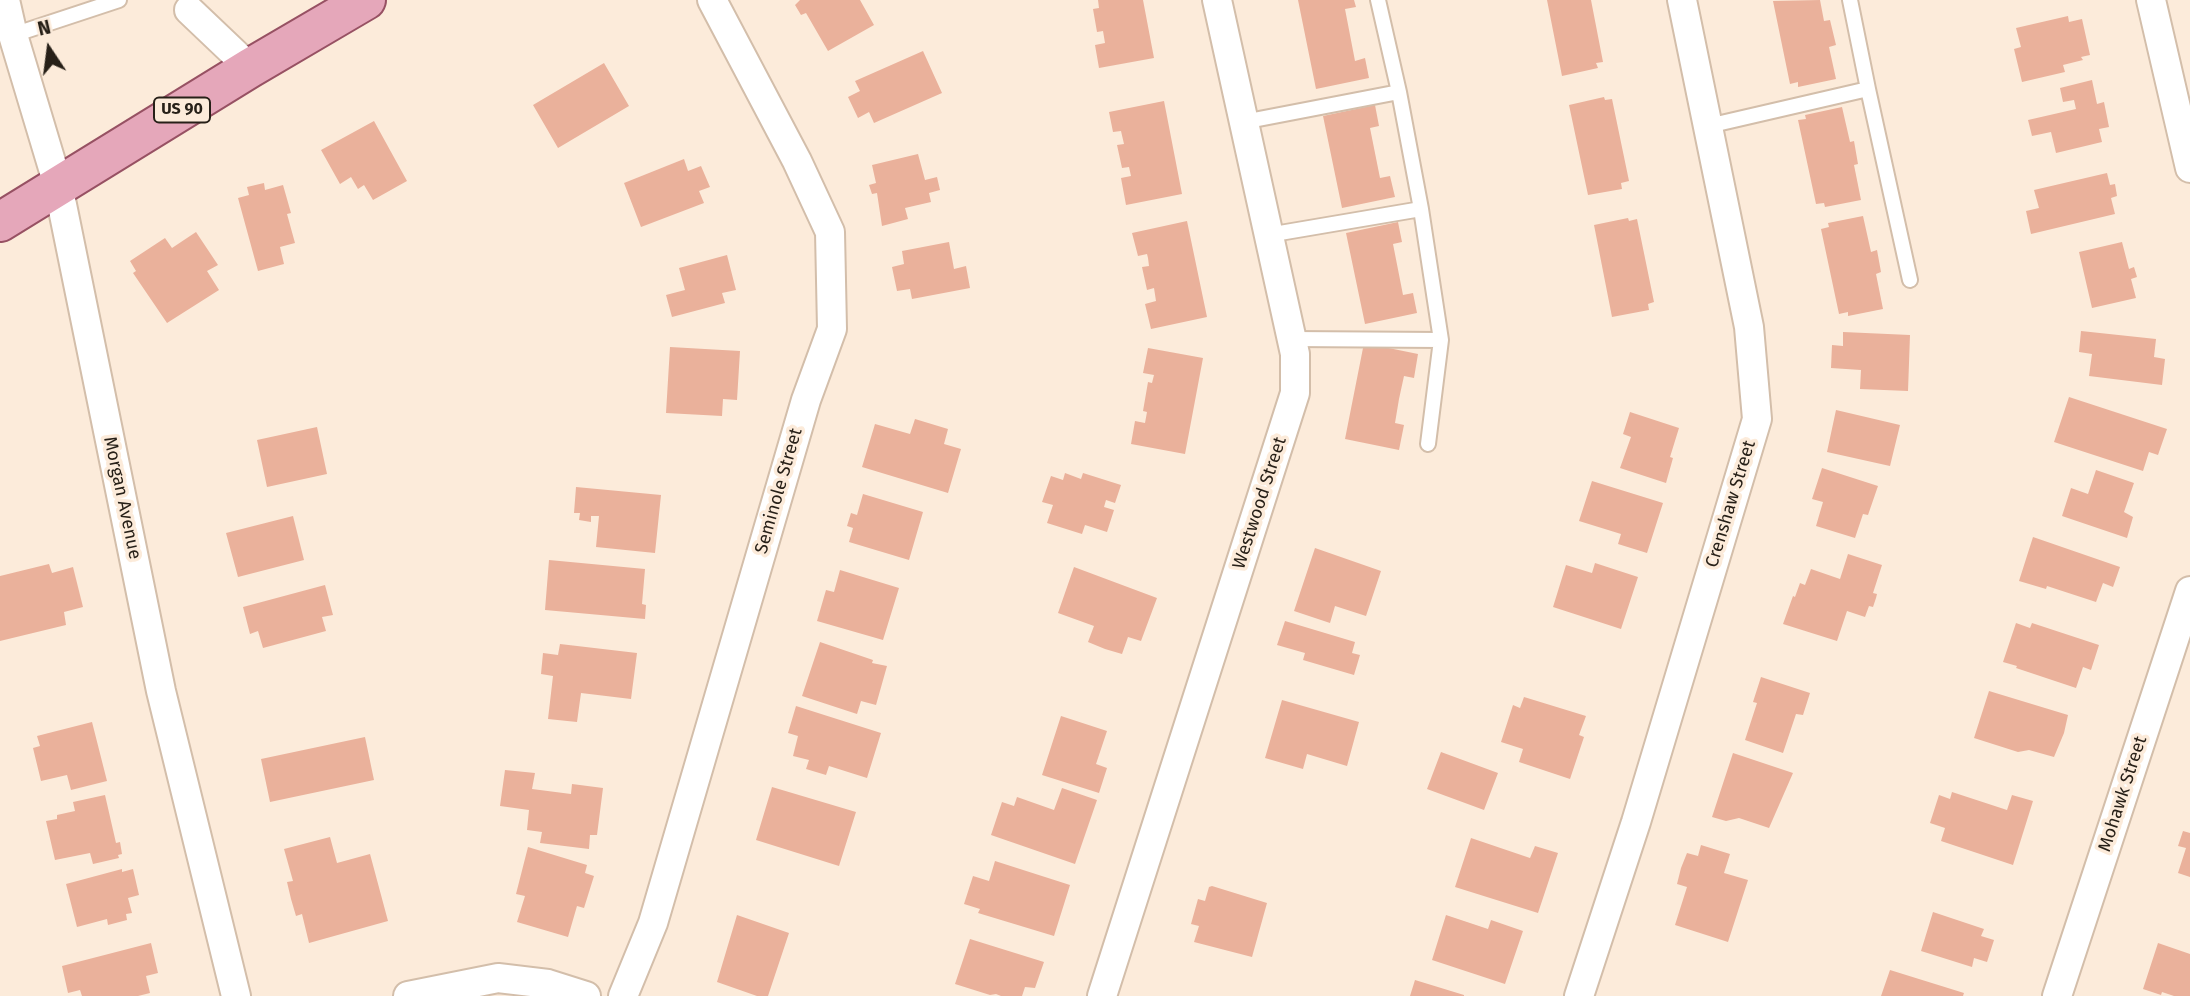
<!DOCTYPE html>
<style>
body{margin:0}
#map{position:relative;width:2190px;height:996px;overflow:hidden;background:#fcebda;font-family:"Fira Sans",sans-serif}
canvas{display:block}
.north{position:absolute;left:14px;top:14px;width:70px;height:70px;-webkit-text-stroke:5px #fcebda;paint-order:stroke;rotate:347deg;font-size:19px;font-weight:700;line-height:28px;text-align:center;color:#272018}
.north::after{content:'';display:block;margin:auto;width:24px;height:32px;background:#272018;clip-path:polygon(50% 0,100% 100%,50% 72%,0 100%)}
</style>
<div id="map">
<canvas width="2190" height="996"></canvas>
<div class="north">N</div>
</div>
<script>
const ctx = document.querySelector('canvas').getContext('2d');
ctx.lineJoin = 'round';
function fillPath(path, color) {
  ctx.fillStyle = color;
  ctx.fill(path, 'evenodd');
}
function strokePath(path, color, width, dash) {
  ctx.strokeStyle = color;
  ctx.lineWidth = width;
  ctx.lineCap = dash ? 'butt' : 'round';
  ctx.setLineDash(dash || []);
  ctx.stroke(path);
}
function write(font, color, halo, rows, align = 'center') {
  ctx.font = font + ' "Fira Sans",sans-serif';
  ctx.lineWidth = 7;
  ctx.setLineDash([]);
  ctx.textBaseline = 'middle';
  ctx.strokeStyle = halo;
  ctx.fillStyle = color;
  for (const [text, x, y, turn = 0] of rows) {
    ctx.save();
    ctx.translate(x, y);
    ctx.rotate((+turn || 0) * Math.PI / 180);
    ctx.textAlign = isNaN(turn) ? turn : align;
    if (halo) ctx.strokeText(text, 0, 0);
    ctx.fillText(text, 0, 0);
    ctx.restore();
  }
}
fillPath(new Path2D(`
 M800,0h60l14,25 -46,26 -22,-38 -5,2 -6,-10z
 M1098,0h45l11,58 -55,10 -4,-23 10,-2 -2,-12 -6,1 -4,-23 6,-1z
 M1298,0h56l2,7 -11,2 10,52 10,-3 4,20 -53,11z
 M1547,0h44l12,62 -7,1 2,5 -36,8z
 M1820,0l4,21 6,-1 6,25 -7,2 7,32 -38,8v-5l-8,2 -17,-83z
 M2068,16l1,6 13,-3 8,36 -9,2 2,3 -20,5 2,7 -43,10 -8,-33 7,-2 -5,-19z
 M923,51l19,42 -68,30 -5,-11 -11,6 -10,-21 12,-6 -5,-10z
 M604,63l25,43 -71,42 -25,-43z
 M2092,80l5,24 7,-2 5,25 -10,2 3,13 -46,11 -5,-21 -19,4 -4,-16 48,-11 -2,-9 -11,2 -3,-14z
 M1604,97l1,3 7,-1 17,82 -8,2 1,6 -34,6 -19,-90z
 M1164,101l18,93 -56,11 -5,-27 10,-2 -2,-9 -7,1 -5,-23 7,-1 -3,-13 -8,1 -4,-20z
 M1375,105l4,21 -9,2 10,50 10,-2 5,21 -53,11 -19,-92z
 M1842,107l8,35 4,-1 4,23 -4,1 7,35 -36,7 -1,-4 -8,1 -18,-84 8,-1 -1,-4z
 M374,121l33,60 -34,19 -9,-15 -6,4 -7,-12 -11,7 -19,-34z
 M918,154l7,26 12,-3 3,13 -11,3 2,9 -26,6 3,11 -26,7 -5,-33 -5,1 -3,-9 7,-2 -4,-18z
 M684,159l4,12 13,-5 9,21 -11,4 5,12 -63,24 -17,-44z
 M2107,173l3,12 5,-1 2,12 -6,2 4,16 -84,20 -5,-23 13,-3 -5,-18z
 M264,183l1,7 18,-5 8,28 -4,1 8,29 -15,4 4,17 -26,7 -20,-73 11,-3 -2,-8z
 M1863,216l8,36 6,-2 4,22 -5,2 7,35 -35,7v-4l-9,2 -18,-85 8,-2 -1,-4z
 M1628,218l1,3 8,-2 17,83 -6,2 1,6 -37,7 -18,-92z
 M1187,221l20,96 -56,12 -6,-25 11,-3 -2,-13 -7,2 -5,-23 7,-1 -1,-8 -1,-4 -9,2 -6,-23z
 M1398,222l4,20 -9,2 10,51 10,-2 4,20 -52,11 -19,-91z
 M196,232l22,33 -11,6 12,19 -52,33 -34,-50 3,-2 -6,-10 35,-23 7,10z
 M949,242l5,27 12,-3 4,22 -58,11 -2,-10 -13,2 -5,-24 12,-3 -2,-13z
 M2122,242l7,27 5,-2 3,10 -6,2 5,19 -44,10 -13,-56z
 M727,255l9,35 -14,3 3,10 -53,14 -6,-22 19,-5 -6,-22z
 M2081,331l75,8 -2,18 11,2 -3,26 -73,-9 3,-22 -13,-2z
 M1843,332l67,3 -2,56 -48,-2 1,-19 -30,-2 1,-23 11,1z
 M1364,343l54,11 -4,24 -10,-2 -5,23 -4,24 9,2 -5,25 -54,-11z
 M670,347l70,4 -3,49 -14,-1 -1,17 -56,-3z
 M1148,348l55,10 -18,96 -54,-10 4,-23 10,2 2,-11 -4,-1 5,-29 4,1 2,-8 -11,-2z
 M2069,397l98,32 -9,26 -9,-3 -6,19 -89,-29z
 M1836,410l64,15 -10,41 -63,-14z
 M1630,412l49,16 -9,29 3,1 -7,25 -46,-15 11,-31 -8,-3z
 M915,419l33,10 -4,15 17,5 -13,44 -86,-26 13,-43 35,10z
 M317,427l10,47 -60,13 -10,-47z
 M1822,468l56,18 -10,29 -5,-1 -8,24 -39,-12 7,-24 -11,-3z
 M2096,470l38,13 -10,29 9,5 -6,21 -65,-22 9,-28 17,6z
 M1065,473l16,6 2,-6 38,12 -6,18 -9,-3 -2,7 10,3 -7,22 -22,-7 -3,9 -35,-11 6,-18 -11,-3 9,-26 12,4z
 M1592,481l71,22 -16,50 -29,-9 3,-10 -42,-13z
 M576,487l85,8 -6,58 -59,-6 3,-31h-8v6l-12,-2 1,-7h-6z
 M863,494l60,18 -14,48 -60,-18 4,-14 -6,-2 4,-13 6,2z
 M293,516l11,44 -66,17 -12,-44z
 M2033,537l87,30 -7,20 -10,-4 -7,19 -49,-16 -1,3 -27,-8z
 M1315,548l66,23 -15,45 -31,-10 -5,17 -36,-12z
 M1848,554l34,11 -9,28 4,1 -1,4 -3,9 -4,-1 -4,11 -18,-6 -10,30 -54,-17 10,-28 2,1 5,-14 5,2 6,-16 29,10z
 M549,560l96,9 -3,35 4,1 -1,14 -100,-9z
 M1595,563l43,14 -17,52 -68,-22 13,-42 26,8z
 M49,564l3,9 21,-6 10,40 -19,5 2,13 -66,16v-65z
 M1074,567l83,31 -16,43 -13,-4 -6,17 -17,-5 -17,-7 6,-16 -36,-13z
 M840,570l59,18 -16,52 -66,-19 9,-31 8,2z
 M325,585l8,30 -11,2 4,14 -63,17 -5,-17 -8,3 -7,-27z
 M1285,621l70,21 -3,11 8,2 -6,20 -51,-15 2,-7 -28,-8z
 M2016,623l14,5 2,-5 67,22 -8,25 -8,-3 -7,21 -60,-20 1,-2 -14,-4z
 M820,642l53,18 -1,3 15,3 -11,39 -15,-4 -4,13 -55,-18z
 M560,644l77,9 -6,46 -50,-6 -4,29 -29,-3 5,-43 -12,-2 2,-21 15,2z
 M1761,677l49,16 -7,22 -7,-1 -13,39 -38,-13 12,-37 -4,-1z
 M1989,691l79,24 -4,18 -10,24 -25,-7 -11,2 -44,-14z
 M1524,697l62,19 -7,19 5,2 -14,42 -51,-17 4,-13 -22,-7 12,-37 7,3z
 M1282,700l77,22 -12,44 -40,-12 -4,15 -38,-11z
 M796,706l85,27 -14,45 -38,-12 -3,9 -20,-6 3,-9 -16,-4 5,-20 -10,-3z
 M1061,716l46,15 -11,33 11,4 -8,25 -57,-18z
 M92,722l15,59 -36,9 -4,-15 -26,6 -8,-33 7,-2 -3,-10z
 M365,737l9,43 -104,22 -9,-43z
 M1441,752l57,21 -14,37 -57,-21z
 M1733,753l60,20 -24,55 -30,-10 -13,3 -14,-4z
 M505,770l30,3 -3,16 39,5 1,-10 31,4 -6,47h-7l-1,14 -49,-6 2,-11 -15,-2 2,-20 -29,-4z
 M772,787l84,25 -17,54 -83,-26z
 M1062,788l35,12 -22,64 -84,-29 11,-33 12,4 3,-9 37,13z
 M1952,792l55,18 5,-15 21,6 -20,64 -72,-24 4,-13 -15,-5 9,-28 11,4z
 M105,795l11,48 4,-1 2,12 -4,1 1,3 -26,6 -3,-11 -35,7 -9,-39 11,-2v-4l18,-4 -2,-9z
 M2183,831l7,2v44l-12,-4 8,-25 -8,-2z
 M330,837l7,26 33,-9 18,67 -79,22 -7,-29 -6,2 -5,-17 -4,-17 6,-1 -9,-32z
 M1471,838l59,20 5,-12 23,7 -20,60 -83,-26z
 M1701,845l29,9 -6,19 24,7 -20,62 -53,-17 12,-38 -10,-3 4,-16 6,-15 11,3z
 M528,847l59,18 -2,8 9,3 -10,32 -7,-2 -9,31 -51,-15 8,-26 -9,-2z
 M995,861l75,24 -16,51 -76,-23 2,-4 -16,-5 9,-28 16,5z
 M122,869v3l11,-3 6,26 -11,3 4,15 -6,1 1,6 -19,5 -1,-6 -30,8 -11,-43z
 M1212,886l55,17 -15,54 -58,-15 5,-16 -8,-2 7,-25 7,2 4,-14z
 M1933,912l51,17 -3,7 13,4 -7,22 -13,-4 -2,9 -51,-16z
 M737,915l52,18 -21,63h-11l-40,-14z
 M1446,915l42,14 3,-9 32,11 -18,53 -73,-24z
 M970,939l74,23 -9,26 -10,-1 -3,9h-21l-5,-2 -6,1 -35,-11z
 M151,943l7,30 -12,3 4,17 -12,3h-56l-2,-6 -12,3 -6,-27z
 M2158,943l32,11v42h-16l-12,-4 -1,3 -18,-6z
 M1890,970l74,23 -1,3h-82z
 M1415,980l49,15v1h-54z`), '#eab19b');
const lane = new Path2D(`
 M1378,0l21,92 22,117 20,131 -13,104
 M1850,0l18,89
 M13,35l106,-35
 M1243,122l156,-30
 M1708,126l160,-37 42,191
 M1268,235l153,-26
 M1291,339l150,1`);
const street = new Path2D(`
 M5,0l8,35 45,150 103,506 75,305
 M2151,0l39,168
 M189,10l61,58
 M408,996l90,-18 50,6 38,12
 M623,996l30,-73 153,-523 26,-71 -2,-97 -33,-71 -85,-161
 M1102,996l193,-603v-39l-78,-354
 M1579,996l57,-174 121,-403 -8,-92 -67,-327
 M2057,996l133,-405`);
const primary = new Path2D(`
 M0,222l250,-154 116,-68`);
strokePath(lane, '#d3beaa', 18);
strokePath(street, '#d3beaa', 32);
strokePath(primary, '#975163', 42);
strokePath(lane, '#fff', 14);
strokePath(street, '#fff', 28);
strokePath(primary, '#e5a7ba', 38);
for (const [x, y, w] of [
 [182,110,56]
]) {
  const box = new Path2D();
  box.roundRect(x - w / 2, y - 12.5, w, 25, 5);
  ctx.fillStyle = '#fcebda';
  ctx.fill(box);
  strokePath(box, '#272018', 2);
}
write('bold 16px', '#272018', null, [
 ["US 90",182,110]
]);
write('18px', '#272018', '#fcebda', [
 ["Seminole Street",779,491,-74],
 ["Morgan Avenue",122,498,78],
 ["Westwood Street",1260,503,-72],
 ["Crenshaw Street",1731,504,-73],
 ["Mohawk Street",2123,794,-72]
]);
</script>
